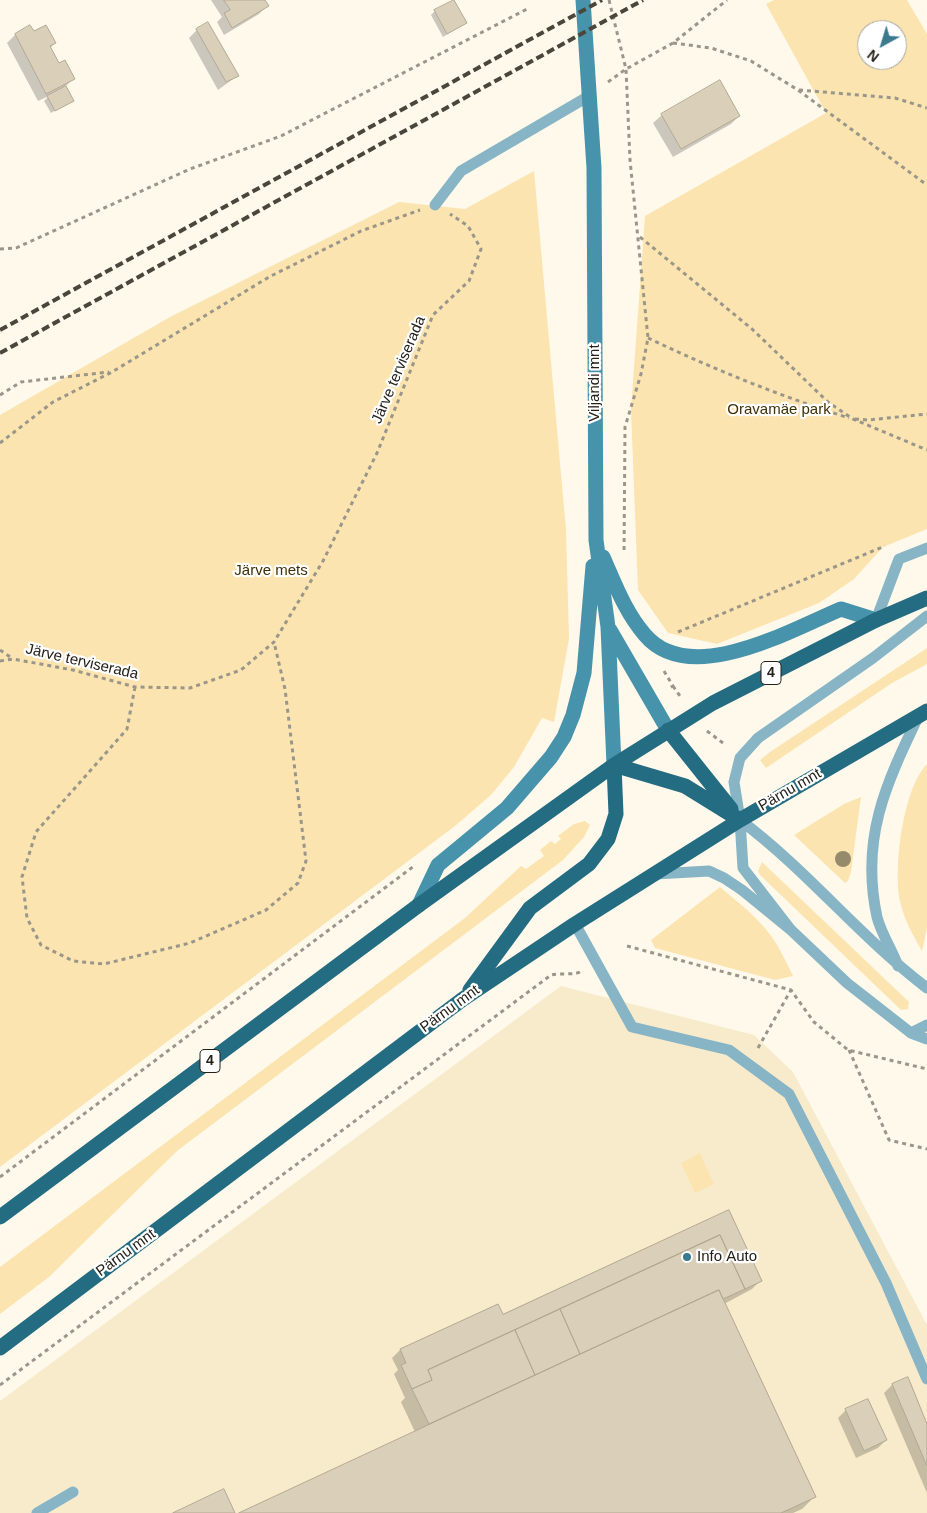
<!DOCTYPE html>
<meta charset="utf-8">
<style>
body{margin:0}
#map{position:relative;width:927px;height:1513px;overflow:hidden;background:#fff9eb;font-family:Helvetica,sans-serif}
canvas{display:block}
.north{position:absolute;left:857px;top:20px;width:50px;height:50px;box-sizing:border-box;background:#fff;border:1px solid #a7a6a3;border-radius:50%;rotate:219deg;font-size:14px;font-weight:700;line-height:20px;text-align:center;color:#242118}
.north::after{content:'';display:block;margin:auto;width:18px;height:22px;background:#3a798e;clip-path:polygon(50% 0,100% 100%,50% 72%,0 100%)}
</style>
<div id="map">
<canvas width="927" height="1513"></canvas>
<div class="north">N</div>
</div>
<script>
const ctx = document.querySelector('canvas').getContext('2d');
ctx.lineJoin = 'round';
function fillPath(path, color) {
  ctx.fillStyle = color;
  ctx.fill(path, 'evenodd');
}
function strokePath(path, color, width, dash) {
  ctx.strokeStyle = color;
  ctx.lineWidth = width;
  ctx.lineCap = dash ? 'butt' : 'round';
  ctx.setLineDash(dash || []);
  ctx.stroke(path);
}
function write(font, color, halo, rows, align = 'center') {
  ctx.font = font + ' Helvetica,sans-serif';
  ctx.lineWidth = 4.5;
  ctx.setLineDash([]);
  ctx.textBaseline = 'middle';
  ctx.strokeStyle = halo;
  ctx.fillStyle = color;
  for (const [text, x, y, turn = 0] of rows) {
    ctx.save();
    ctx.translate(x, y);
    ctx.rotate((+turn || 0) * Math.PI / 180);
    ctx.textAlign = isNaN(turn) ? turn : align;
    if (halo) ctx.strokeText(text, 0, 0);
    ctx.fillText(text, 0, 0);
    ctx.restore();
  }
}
fillPath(new Path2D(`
 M561,986l193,49 39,37 134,253v188h-927v-112z`), '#f8ebcc');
fillPath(new Path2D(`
 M774,0h133l20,34v495l-44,18 -29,32 -35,24 -102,41 -49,-11 -30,-43 -7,-181 14,-193 181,-103 -60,-109zM867,30h30v30h-30z
 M534,171l32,359 3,109 -15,83 -12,-4 -28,49 -23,28 -36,31 -455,341v-752l170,-98 229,-115 66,7z
 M927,648v16l-35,19 -126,85 -6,-8 10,-8z
 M927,764v164l-5,23c-9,-16 -18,-31 -22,-50 -7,-32 3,-113 27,-137z
 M861,797l-10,75 -3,9 -3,2 -51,-48 50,-31z
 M585,821l5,4 -6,12 -21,23 -386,291 -128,126 -49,37v-47l465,-349 56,-52 5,3 18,-13 -4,-6 11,-9 4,3 6,-5 -3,-3 16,-12z
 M762,862l147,140 -1,7 -7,1 -141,-135 -2,-4z
 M720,887c20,17 44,35 57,58 6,10 11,21 16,31l-18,4 -120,-32 -4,-8z
 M700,1153l14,31 -19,9 -14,-30z`), '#fbe4af');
fillPath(new Path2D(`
 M211,0h53l3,6 -8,8 -35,21 -7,-13 5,-5z
 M435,11l30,12 -22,14 -12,-22z
 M30,27l3,6 22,10 -5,5 9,16 14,15 -8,8 8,13 -22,13 -7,-12 5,-5 -11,5 -31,-58 8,-8z
 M197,30l40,46 -19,14 -29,-52z
 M662,115l77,1 -8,8 -58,33 -20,-34z
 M728,1212l32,69 -8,8 -28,15 90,193 -12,12 -9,4h-551l173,-81 -14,-30 4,-4 -11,-24 4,-4 -6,-12 8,-8 98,-45 4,11z
 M892,1385l35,42v66l-43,-100z
 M846,1410l40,30 -8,8 -22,10 -18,-40z`), '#0003');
const building = new Path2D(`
 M224,0h41l4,6 -37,22 -8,-15 6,-3z
 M454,0l13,23 -20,11 -13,-24z
 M208,22l31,54 -13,6 -30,-53z
 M30,25l4,6 12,-6 10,18 -6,3 9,17 6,-3 10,19 -29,15 -31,-60z
 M720,80l20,36 -59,33 -20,-35z
 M66,86l8,15 -19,10 -8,-15z
 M729,1210l33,71 -17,8 -25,-54 -292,135 4,10 -20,9 -11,-24 5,-2 -6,-14 98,-45 5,10z
 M720,1235l25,54 -22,10 -4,-9 -139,64 -20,-45z
 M719,1290l97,207 -35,16h-542z
 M560,1309l20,45 -45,21 -20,-45z
 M515,1330l20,45 -106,49 -17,-35 20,-9 -4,-10z
 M908,1377l19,47v42l-35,-82z
 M868,1399l19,41 -23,11 -19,-42z
 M224,1489l11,24h-62z`);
fillPath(building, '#dad0ba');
strokePath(building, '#b2a993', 1);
strokePath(new Path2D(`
 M609,0l17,69 4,91 18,178 -7,36 -16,53 -1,127
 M673,43l38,5 40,13 47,29 129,95
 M608,82l18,-13 47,-26 54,-43
 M799,90l96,8 32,10
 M640,237l112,92 76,73 25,17 74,31
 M0,249l16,-1 174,-79 91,-33 248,-128
 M648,338c65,31 132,58 201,80
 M0,395l21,-13 88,-10
 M855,419l13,1 59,-6
 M0,443l53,-41 59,-30 157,-95 92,-46 59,-21
 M678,632l207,-86
 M0,650l13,9
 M0,661l13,-2 60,11 62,17 55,1 51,-18 33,-28 49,-81 54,-108 56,-138 36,-34 12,-32 -13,-23 -18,-12
 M664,671l9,15 -5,3
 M673,686l9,13
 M135,687l-8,42 -91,103 -14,45 5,41 14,27 32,16 31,3 86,-21 76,-33 32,-27 8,-22 -21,-172 -11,-47
 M707,731l16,12
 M627,946l164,44 23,32 34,28 79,19
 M758,1048l33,-58
 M849,1050l40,90 38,9
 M0,1177l414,-311
 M0,1385l551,-410c9,-2 24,0 29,-3`), '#9b968a', 3, [4, 4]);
strokePath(new Path2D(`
 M435,205l26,-34 128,-75
 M876,620l23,-61 28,-11
 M740,820c67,50 120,117 187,168
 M656,874l53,-3 15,7 18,12 49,40 56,53 64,50 16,6
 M575,924l57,103 97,23 60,44 97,189 41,96
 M791,930l-48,-62 -3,-48 -6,-38 6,-24 18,-20 115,-80 54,-42
 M898,966c-6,-16 -17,-33 -21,-49 -17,-79 9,-133 42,-202
 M911,1033l16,-8
 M37,1513l36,-21`), '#87b5c6', 11);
strokePath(new Path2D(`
 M583,0l11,168 2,372 12,87 6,138
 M603,557c12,27 22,55 42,78 45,53 146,-5 196,-26l35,11
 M610,630l58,100
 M419,905l19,-40 69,-57 44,-51 13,-20 9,-22 11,-42 9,-107`), '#4893ac', 15);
strokePath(new Path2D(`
 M668,730l63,79
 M614,765l71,21 55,34
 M470,990l60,-82 59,-44 19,-25 8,-25 -2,-49
 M0,1217l419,-312 195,-140 99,-62 163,-83 51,-22
 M0,1348l463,-349 112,-75 165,-104 187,-109`), '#236c82', 15);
strokePath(new Path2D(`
 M0,330l602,-330
 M0,353l643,-353`), '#49463c', 4, [8, 4]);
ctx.fillStyle = '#958a6c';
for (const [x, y] of [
 [843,859]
]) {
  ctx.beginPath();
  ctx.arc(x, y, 8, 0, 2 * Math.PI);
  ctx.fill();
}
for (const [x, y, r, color] of [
 [687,1257,5,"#3a798e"]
]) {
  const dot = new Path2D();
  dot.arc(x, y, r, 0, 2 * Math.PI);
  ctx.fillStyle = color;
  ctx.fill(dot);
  strokePath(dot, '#fff', 2);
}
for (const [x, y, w] of [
 [771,673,20],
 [210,1061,20]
]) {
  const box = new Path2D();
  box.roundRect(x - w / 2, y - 11.5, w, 23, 4);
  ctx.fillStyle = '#fff';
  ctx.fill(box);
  strokePath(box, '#242118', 1);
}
write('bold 14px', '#242118', null, [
 ["4",771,673],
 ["4",210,1061]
]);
write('15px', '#242118', '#fff', [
 ["Järve terviserada",399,370,-67],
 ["Viljandi mnt",595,383,-90],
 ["Järve terviserada",82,662,13],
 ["Pärnu mnt",790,790,-30],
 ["Pärnu mnt",450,1009,-36],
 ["Pärnu mnt",126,1253,-36]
]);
write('15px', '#3e2f04', '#fff', [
 ["Oravamäe park",779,410],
 ["Järve mets",271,571]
]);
write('15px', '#242118', '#fff', [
 ["Info Auto",697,1257]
], 'left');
</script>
